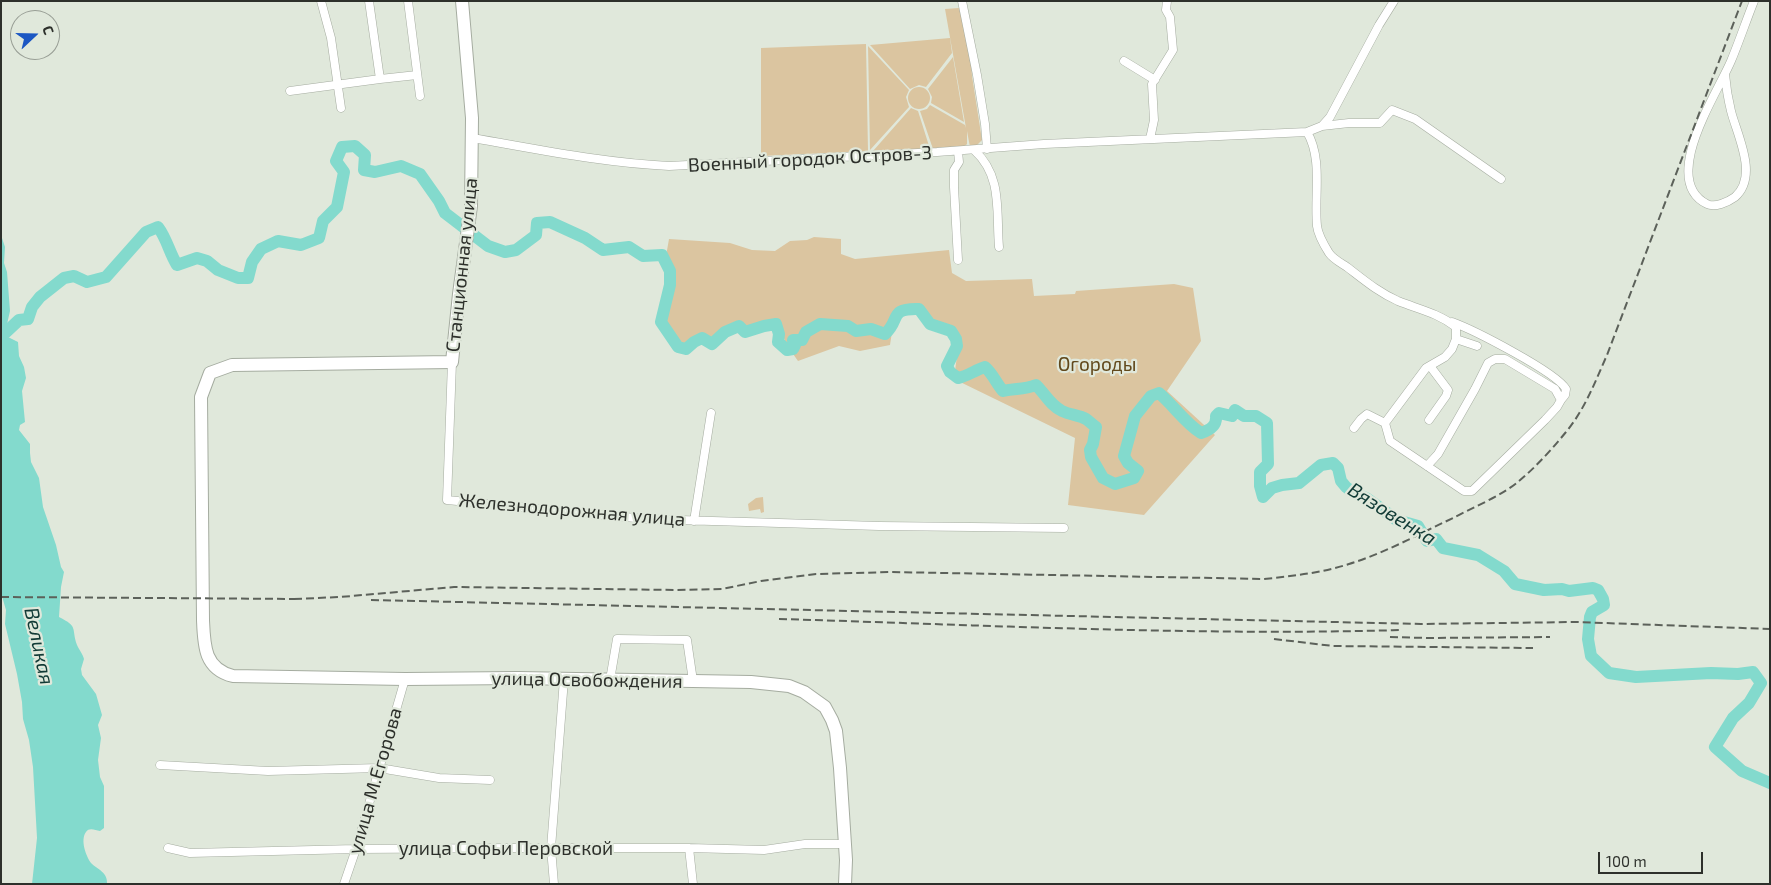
<!DOCTYPE html>
<meta charset="utf-8">
<style>
body{margin:0}
#map{position:relative;width:1771px;height:885px;overflow:hidden;background:#e0e8db;font-family:"Exo 2",sans-serif}
canvas{display:block}
.frame{position:absolute;inset:0;border:2px solid #2d302b;pointer-events:none}
.north{position:absolute;left:10px;top:10px;width:50px;height:50px;box-sizing:border-box;background:#e0e8db;border:1px solid #989e95;border-radius:50%;rotate:69deg;font-size:14px;font-weight:700;line-height:20px;text-align:center;color:#2d302b}
.north::after{content:'';display:block;margin:auto;width:18px;height:22px;background:#1c57c3;clip-path:polygon(50% 0,100% 100%,50% 72%,0 100%)}
.scale{position:absolute;left:1598px;top:852px;width:105px;height:22px;box-sizing:border-box;border:2px solid #2d302b;border-top:0;padding-left:6px;font-size:15px;line-height:18px;white-space:nowrap;color:#2d302b;-webkit-text-stroke:4px #e0e8db;paint-order:stroke}
</style>
<div id="map">
<canvas width="1771" height="885"></canvas>
<div class="frame"></div>
<div class="north">С</div>
<div class="scale">100 m</div>
</div>
<script>
const ctx = document.querySelector('canvas').getContext('2d');
ctx.lineJoin = 'round';
function fillPath(path, color) {
  ctx.fillStyle = color;
  ctx.fill(path, 'evenodd');
}
function strokePath(path, color, width, dash) {
  ctx.strokeStyle = color;
  ctx.lineWidth = width;
  ctx.lineCap = dash ? 'butt' : 'round';
  ctx.setLineDash(dash || []);
  ctx.stroke(path);
}
function write(font, color, halo, rows, align = 'center') {
  ctx.font = font + ' "Exo 2",sans-serif';
  ctx.lineWidth = 4.5;
  ctx.setLineDash([]);
  ctx.textBaseline = 'middle';
  ctx.strokeStyle = halo;
  ctx.fillStyle = color;
  for (const [text, x, y, turn = 0] of rows) {
    ctx.save();
    ctx.translate(x, y);
    ctx.rotate((+turn || 0) * Math.PI / 180);
    ctx.textAlign = isNaN(turn) ? turn : align;
    if (halo) ctx.strokeText(text, 0, 0);
    ctx.fillText(text, 0, 0);
    ctx.restore();
  }
}
fillPath(new Path2D(`
 M959,8l10,27 3,41 10,64 -5,5 -7,2 -3,-16v13l-2,2 -32,3 -13,-38 7,-2 3,-4 35,20 1,3 -21,-119z
 M950,38l2,15 -26,34 -7,-2 -9,4 -40,-44z
 M866,44l2,107 -107,5v-108z
 M868,46l41,44 -3,7 3,10 -39,43z
 M953,57l11,65 -33,-19 1,-6 -4,-8z
 M908 98a11 11 0 1 1 22 0a11 11 0 1 1-22 0Z
 M911,108l7,3 12,38 -57,2z
 M814,237l27,2v15l14,5 94,-9 3,23 14,8 66,-2 2,17 41,-2 1,-3 98,-7 19,4 8,53 -34,50 48,44 -71,80 -76,-10 7,-67 -121,-59 5,-39 -6,-11 -20,-7 -8,-12 -7,-5 -16,1 -7,6 -5,33 -30,6 -21,-5 -41,15 -12,-17 -9,-25 -30,7 -10,-4 -14,8 -12,9 -8,-4 -19,10 -5,-1 -12,-17 -2,-9 6,-18 2,-21 -7,-23 3,-17 61,4 22,7 23,1 15,-10 17,-1z
 M763,497l1,15 -3,1 -1,-4 -11,2 -1,-7 8,-6z`), '#dbc5a0');
fillPath(new Path2D(`
 M1,235l4,12 -1,16 3,9 3,39 -5,22 3,4 10,5 1,14 5,11 2,11 -4,13 3,31 -5,3 -1,5 11,14v9l1,9 8,16 4,29 13,38 5,22 3,5 -3,15 -2,30c20,10 12,11 18,28 2,5 6,9 7,14l-3,10 1,6 14,19 6,21 -4,10 3,13 -3,22 2,17 4,9v42l-4,3c-5,-1 -11,-4 -14,1 -6,8 0,24 5,31 7,7 17,9 16,21h-75l5,-46 -4,-71 -4,-27 -6,-21 -1,-17 -5,-28 -12,-50 1,-14 -5,-17z`), '#83dacd');
strokePath(new Path2D(`
 M1,333h4l14,-13 9,-1 4,-12 8,-10 24,-19 10,-2 13,6 19,-5 40,-45 12,-5c9,12 11,25 19,38l20,-7 10,3 11,9 20,8h10l4,-16 9,-13 17,-8 23,4 18,-7 4,-17 14,-14 7,-35 -8,-11 6,-14 13,-1 10,9 -1,15 11,2 26,-6 19,8 19,27 6,12 43,33 17,6 11,-2 20,-15 1,-12 13,-1 35,16 18,12 26,-3 14,9 19,-1 8,16v14l-9,37 17,25 8,2 8,-7 8,-4 10,6 13,-12 14,-6 6,6 19,-6 12,-2 3,10 -1,8 9,8 6,-1 2,-4 -2,-5h9l4,-8 14,-8 28,2 8,5 15,-2 14,5c16,-14 3,-26 34,-25l11,15 21,7 5,8 1,7 -10,20 3,6 8,6c10,-2 17,-8 27,-11 8,7 11,16 18,24 13,-3 20,-1 33,-6 10,10 14,20 26,26 8,4 17,4 24,8 3,2 7,6 10,8l-3,17 -3,6 1,7 12,21 12,6 19,-6 4,-7 -10,-8 -4,-7 11,-40 16,-20 8,-3c15,13 26,30 42,40 9,-3 16,-7 15,-17l3,-3 13,3 3,-6 9,6h12l11,7 1,41 -8,8v14l3,11 9,-9 10,-3 17,-2 22,-18 12,-2 5,5 3,13 5,6 8,6 12,5 31,22 21,6 9,15 9,-2 7,9 35,7 26,16 11,13 29,6 18,-1 7,2 24,-3 5,2 5,9 1,6 -12,7 -2,5 -2,22 3,17 18,17 27,4 75,-4 27,1 15,-2 8,11 -12,20 -16,15 -18,29 27,24 28,12`), '#83dacd', 12);
const street = new Path2D(`
 M321,1l10,37 10,70
 M369,1l11,78 37,-4
 M408,1l12,95
 M962,1l15,74 8,49 2,25
 M1124,61l31,19
 M1725,74c1,12 3,25 6,37 6,24 28,65 4,86 -7,5 -20,11 -28,7 -48,-24 10,-110 24,-143 8,-19 15,-40 23,-60
 M290,91l90,-12
 M1322,126l27,-3h31l12,-13 23,9 86,60
 M1307,132c16,27 7,63 10,94 1,9 7,19 12,27 4,6 12,10 18,14 17,13 31,25 51,34 20,8 40,12 58,26v12l-4,10 -7,8 -19,11 -41,55 5,18 74,50h8l73,-71 12,-13 4,-7 -6,-11 -50,-30h-10l-7,4 -13,26 -37,65 -11,12
 M472,138c65,11 131,25 197,28l268,-14 107,-8 263,-12 15,-6 8,-9 49,-92 15,-24
 M1150,139l4,-19 -2,-36 21,-34 -3,-33 -4,-7 1,-9
 M974,150c29,26 22,62 25,97
 M958,260l-4,-73v-17l5,-8 -1,-11
 M1452,322c22,8 104,50 114,67l-1,6 -4,5
 M1456,339l21,7
 M452,362l-5,138 199,19 233,7 185,2
 M1429,420l17,-24 2,-6 -18,-24
 M1354,428l7,-9 6,-5 18,9
 M694,521l17,-108
 M610,680l7,-41 70,1 6,41
 M160,765l108,6 111,-3 60,10 51,2
 M168,848l22,5 166,-4 157,-1h176l75,2 41,-6h40
 M689,848l4,36
 M344,884l12,-35 49,-170
 M554,884l-3,-36 13,-169`);
const primary = new Path2D(`
 M462,1l10,117 -1,88 -12,88 -7,68 -220,3 -22,8 -9,24 2,223c1,25 1,49 30,56l172,3 113,-1 233,4 38,4 15,6 21,15 7,13 4,11 4,37 6,92 -1,24`);
strokePath(street, '#a5aca0', 9);
strokePath(primary, '#a5aca0', 14);
strokePath(street, '#fff', 8);
strokePath(primary, '#fff', 12);
strokePath(new Path2D(`
 M1,597l300,2
 M294,599l46,-2 114,-10 221,3 47,-1 39,-8 55,-7 76,-2 372,7c29,-3 57,-6 85,-15 36,-11 70,-30 104,-46 19,-10 50,-23 66,-37 17,-14 33,-32 47,-49 19,-23 29,-50 41,-77l135,-354
 M371,600l1050,24 155,-2 194,7
 M779,619c207,6 415,17 622,11
 M1390,637l38,1 122,-1
 M1274,639l59,7 200,2`), '#5c615a', 2, [8, 4]);
write('19px', '#2d302b', '#e0e8db', [
 ["Военный городок Остров-3",810,159,-3],
 ["Станционная улица",462,265,-84],
 ["Железнодорожная улица",572,510,5],
 ["улица Освобождения",587,680,1],
 ["улица М.Егорова",375,781,-74],
 ["улица Софьи Перовской",506,849]
]);
write('19px', '#61481b', '#e0e8db', [
 ["Огороды",1097,365]
]);
write('italic 20px', '#113b36', '#e0e8db', [
 ["Вязовенка",1392,514,32],
 ["Великая",39,646,78]
]);
</script>
